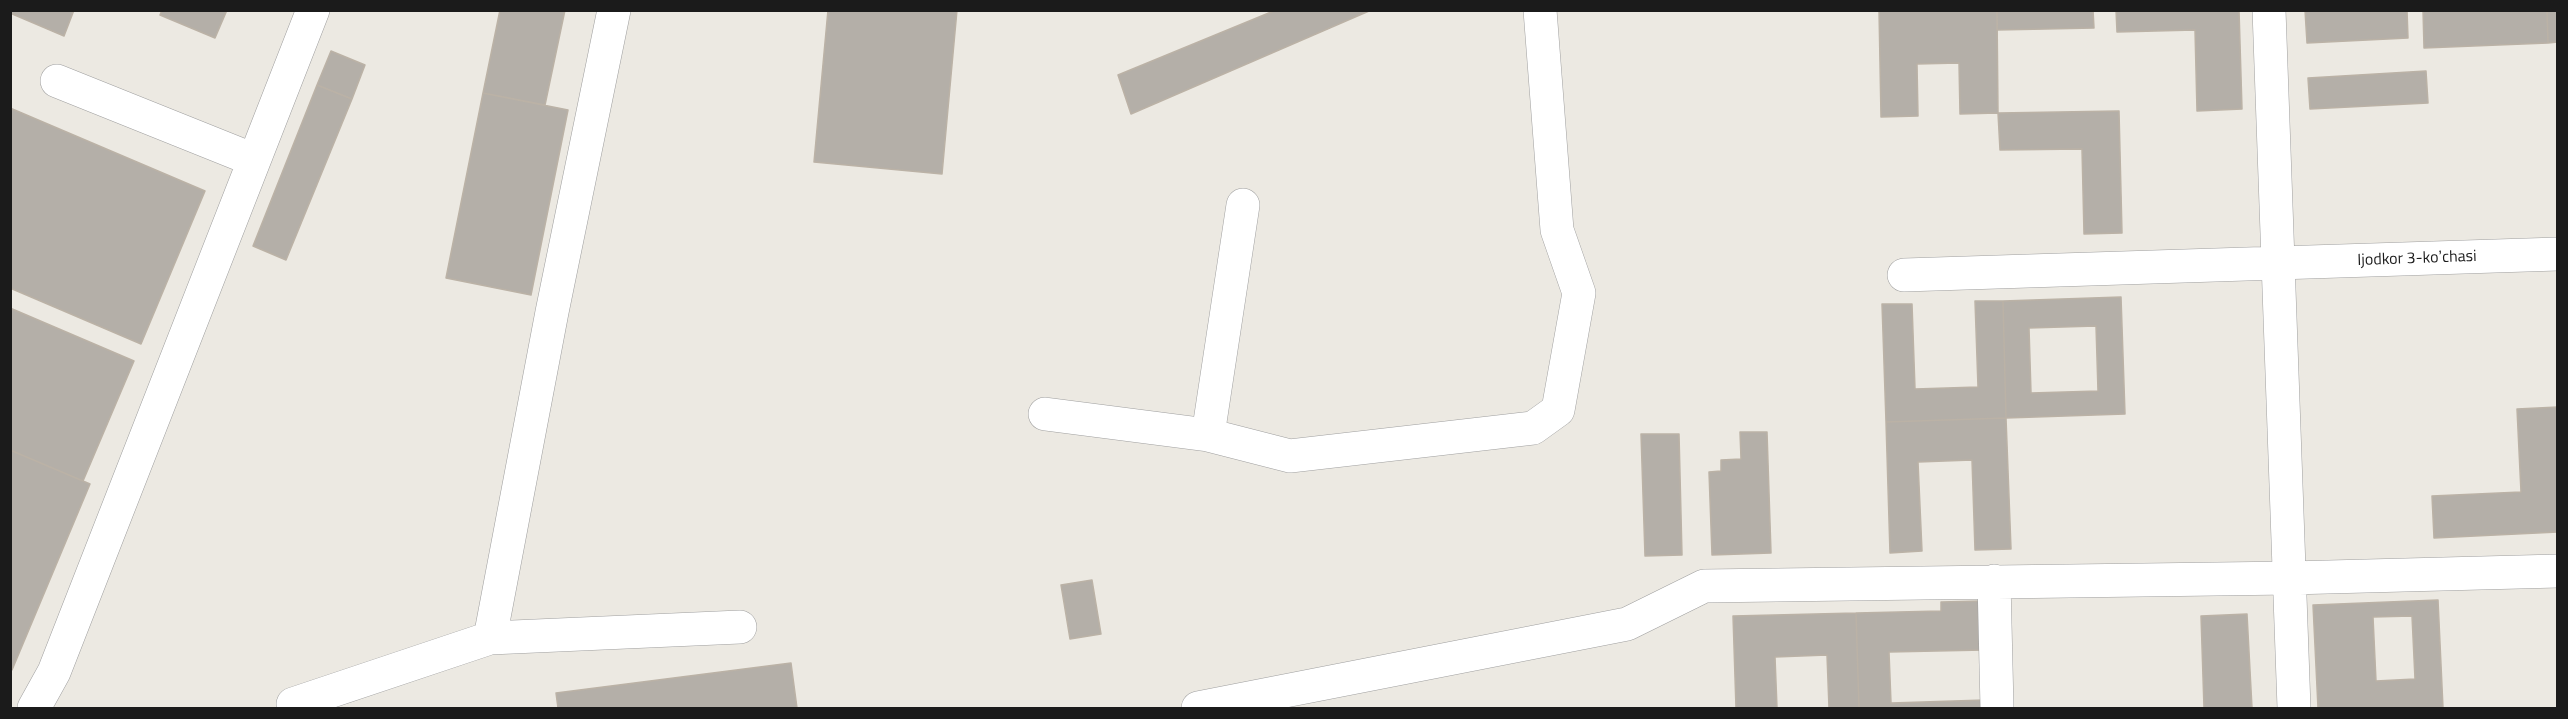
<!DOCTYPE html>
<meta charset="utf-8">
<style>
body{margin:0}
#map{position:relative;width:2568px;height:719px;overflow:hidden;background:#ece9e2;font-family:"Titillium Web",sans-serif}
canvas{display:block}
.frame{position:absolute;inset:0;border:12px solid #1b1b1b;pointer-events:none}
</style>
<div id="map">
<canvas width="2568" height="719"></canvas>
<div class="frame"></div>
</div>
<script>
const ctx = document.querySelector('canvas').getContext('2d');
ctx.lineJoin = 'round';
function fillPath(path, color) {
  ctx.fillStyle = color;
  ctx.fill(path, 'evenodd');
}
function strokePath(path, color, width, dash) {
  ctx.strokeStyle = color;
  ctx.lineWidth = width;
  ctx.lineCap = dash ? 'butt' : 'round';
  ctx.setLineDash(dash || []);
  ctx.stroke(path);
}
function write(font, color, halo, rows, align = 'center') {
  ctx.font = font + ' "Titillium Web",sans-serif';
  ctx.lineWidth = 4.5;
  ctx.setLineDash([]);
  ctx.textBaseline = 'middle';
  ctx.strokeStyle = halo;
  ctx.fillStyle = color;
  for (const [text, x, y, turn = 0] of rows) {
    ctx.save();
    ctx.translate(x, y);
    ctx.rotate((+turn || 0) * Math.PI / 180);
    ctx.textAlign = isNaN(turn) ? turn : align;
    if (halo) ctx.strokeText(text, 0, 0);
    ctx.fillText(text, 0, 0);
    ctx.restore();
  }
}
const building = new Path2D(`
 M10,10h64l-10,26 -54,-23z
 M162,10h65l-12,28 -55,-23z
 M500,10h65l-20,95 -62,-12z
 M828,10h129l-15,164 -128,-12z
 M1276,10l93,1 -238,103 -13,-39z
 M1879,10h118l1,103 -38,1 -1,-51 -42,1 1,52 -37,1z
 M1997,10h96l1,18 -97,2z
 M2116,10h123l3,99 -45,2 -2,-81 -78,2z
 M2305,10h102l1,28 -101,5z
 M2423,10h124l1,33 -124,5z
 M2547,10h11v32l-10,1z
 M331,51l34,14 -13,34 -35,-14z
 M2426,71l2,32 -118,6 -2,-31z
 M317,85l35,14 -66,161 -33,-14z
 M483,93l85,17 -37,185 -85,-17z
 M10,108l195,83 -64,153 -131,-56z
 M2119,111l3,122 -38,1 -2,-85 -82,1 -2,-37z
 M2121,297l4,117 -119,4 -3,-117zM2096,326l2,65 -67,2 -2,-65z
 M1975,301h28l3,117 -120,4 -4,-118h30l3,85 63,-2z
 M10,308l124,53 -51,120 -73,-31z
 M2558,407v125l-124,6 -2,-42 89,-4 -4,-83z
 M2006,418l5,131 -36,1 -3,-90 -54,2 4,89 -32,2 -4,-131z
 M1740,432h27l4,121 -59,2 -3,-83 12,-1v-11l20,-1z
 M1641,434h38l3,121 -37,1z
 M10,450l80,34 -78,186 -2,-1z
 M1092,580l9,54 -31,5 -9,-54z
 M2438,600l5,108h-125l-5,-103zM2412,616l3,63 -39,2 -3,-64z
 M1982,601l2,49 -95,2 2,51 94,-3v8h-126l-3,-95 85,-2v-9z
 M1856,613l3,95h-30l-2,-53 -52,2 2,51h-41l-3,-92z
 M2247,614l5,94h-48l-3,-92z
 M791,663l6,45h-239l-2,-15z`);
fillPath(building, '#b4afa8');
strokePath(building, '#bbb2a6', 1.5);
const minor = new Path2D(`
 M614,10l-62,302 -62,326 250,-11
 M2269,10l25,698
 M57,81l197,79
 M1243,205l-35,230 82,21 243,-28 25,-18 21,-117 -22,-63 -17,-220
 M1904,275l654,-21
 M1045,414l163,21
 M1994,581l3,127
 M293,704l197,-66
 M34,708l20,-36 259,-662
 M1198,708l429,-84 77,-38 586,-8 268,-7`);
strokePath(minor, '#9f9f9f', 34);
strokePath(minor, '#fff', 33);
write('16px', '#1b1b1b', '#fff', [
 ["Ijodkor 3-koʼchasi",2417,259,-2]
]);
</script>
